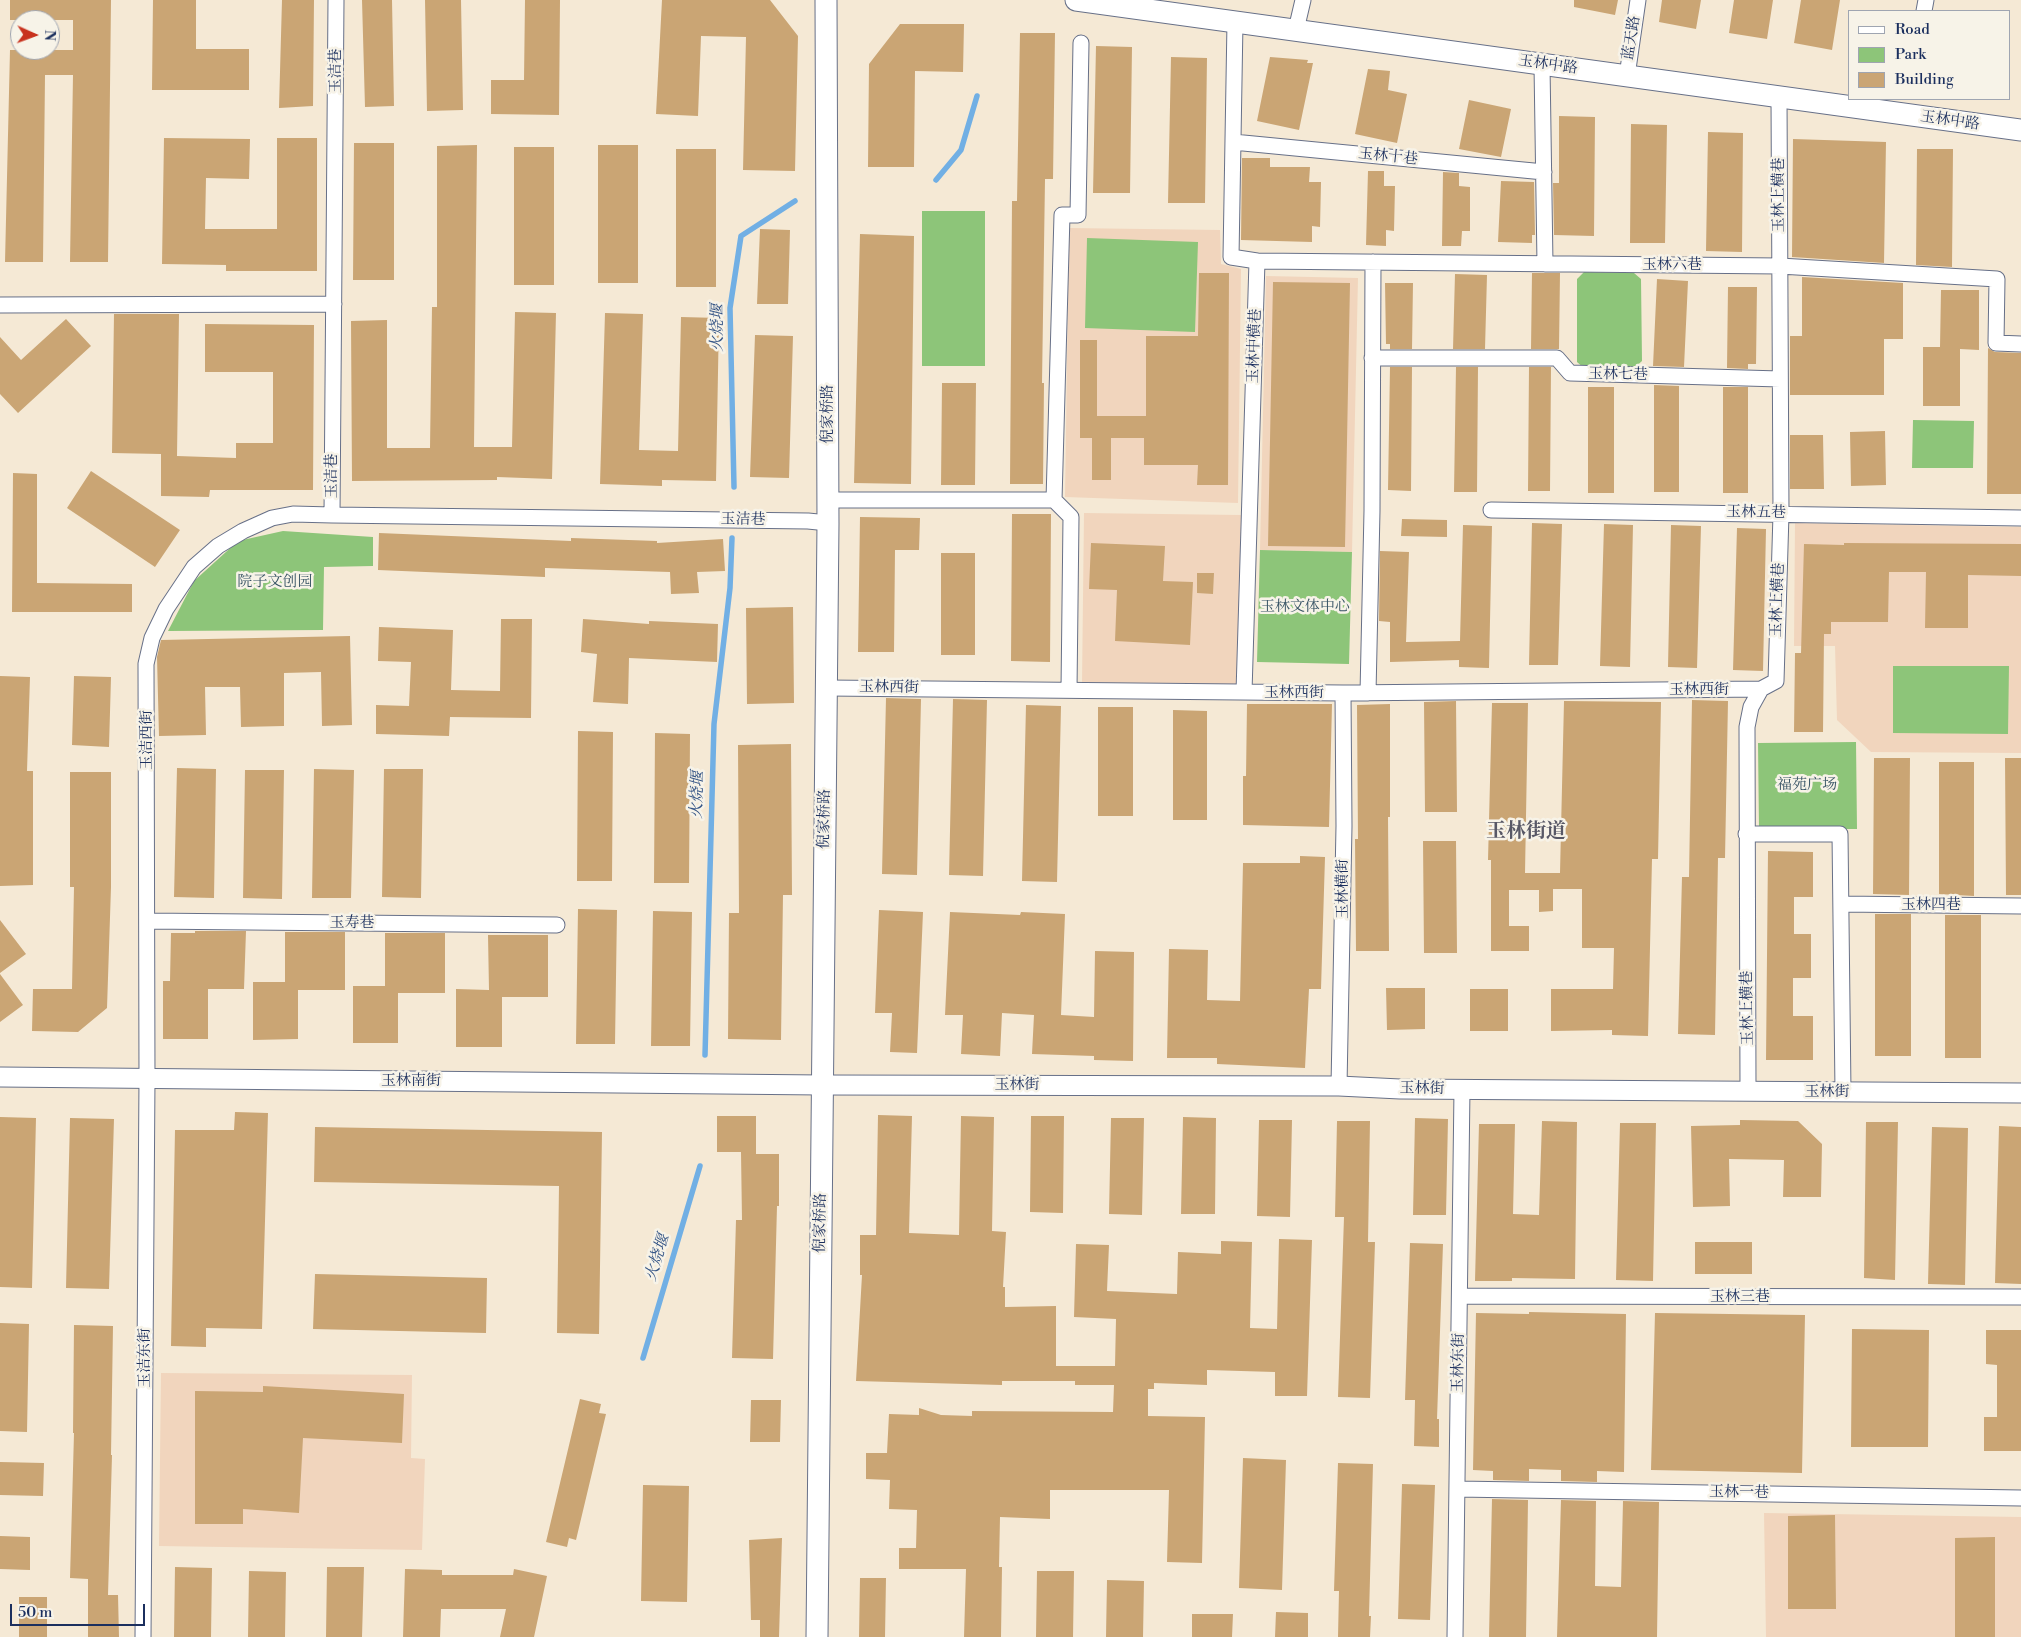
<!DOCTYPE html>
<meta charset="utf-8">
<style>
body{margin:0}
#map{position:relative;width:2021px;height:1637px;overflow:hidden;background:#f5e9d5;font-family:"Libre Bodoni",serif}
canvas{display:block}
.legend{position:absolute;left:1848px;top:10px;width:162px;height:90px;box-sizing:border-box;background:#f7f3e8;border:1px solid #9fa5b1;margin:0;padding:6px 9px;list-style:none;font-size:15px;color:#1b2f5e}
.legend li{display:flex;align-items:center;gap:10px;height:25px}
.legend b{width:25px;border:1px solid #9fa5b1}
.north{position:absolute;left:10px;top:10px;width:50px;height:50px;box-sizing:border-box;background:#f7f3e8;border:1px solid #9fa5b1;border-radius:50%;rotate:92deg;font-size:14px;font-weight:700;line-height:20px;text-align:center;color:#1b2f5e}
.north::after{content:'';display:block;margin:auto;width:18px;height:22px;background:#c8321e;clip-path:polygon(50% 0,100% 100%,50% 72%,0 100%)}
.scale{position:absolute;left:10px;top:1604px;width:135px;height:22px;box-sizing:border-box;border:2px solid #1b2f5e;border-top:0;padding-left:6px;font-size:15px;line-height:18px;white-space:nowrap;color:#1b2f5e;-webkit-text-stroke:4px #f7f3e8;paint-order:stroke}
</style>
<div id="map">
<canvas width="2021" height="1637"></canvas>
<ul class="legend">
<li><b style="height:6px;background:#fff"></b>Road</li>
<li><b style="height:14px;background:#8dc579"></b>Park</li>
<li><b style="height:14px;background:#caa574"></b>Building</li>
</ul>
<div class="north">N</div>
<div class="scale">50 m</div>
</div>
<script>
const ctx = document.querySelector('canvas').getContext('2d');
ctx.lineJoin = 'round';
function fillPath(path, color) {
  ctx.fillStyle = color;
  ctx.fill(path, 'evenodd');
}
function strokePath(path, color, width, dash) {
  ctx.strokeStyle = color;
  ctx.lineWidth = width;
  ctx.lineCap = dash ? 'butt' : 'round';
  ctx.setLineDash(dash || []);
  ctx.stroke(path);
}
function write(font, color, halo, rows, align = 'center') {
  ctx.font = font + ' "Libre Bodoni","Noto Serif SC",serif';
  ctx.lineWidth = 5;
  ctx.setLineDash([]);
  ctx.textBaseline = 'middle';
  ctx.strokeStyle = halo;
  ctx.fillStyle = color;
  for (const [text, x, y, turn = 0] of rows) {
    ctx.save();
    ctx.translate(x, y);
    ctx.rotate((+turn || 0) * Math.PI / 180);
    ctx.textAlign = isNaN(turn) ? turn : align;
    if (halo) ctx.strokeText(text, 0, 0);
    ctx.fillText(text, 0, 0);
    ctx.restore();
  }
}
fillPath(new Path2D(`
 M1069,228l151,2 1,34 20,5 -3,234 -173,-6z
 M1266,276l92,2 -6,274 -92,-2z
 M1084,513l157,2 -3,169h-156z
 M1795,523l226,4v226l-150,-1 -34,-32 -2,-74h-41z
 M161,1373l251,2 -1,83 14,1 -3,91 -263,-4z
 M1764,1513l257,4v120h-255z`), '#f1d5bd');
fillPath(new Path2D(`
 M922,211h63v155h-63z
 M1087,238l111,4 -3,90 -110,-4z
 M1584,272l50,1 7,6 1,82 -10,9 -47,-1 -8,-7v-83z
 M1913,420l61,1 -1,47h-61z
 M283,531l90,6v29l-49,1 -1,63 -155,1 26,-50 44,-40z
 M1260,550l92,2 -3,112 -92,-2z
 M1893,666h116l-1,68 -115,-1z
 M1856,742l1,87h-98l-1,-86z`), '#8dc579');
strokePath(new Path2D(`
 M936,180l25,-30 16,-54
 M734,487l-4,-179 11,-72 54,-35
 M705,1055l9,-331 16,-136 2,-50
 M643,1358l57,-192`), '#71afe4', 5.5);
fillPath(new Path2D(`
 M10,0h101l-3,262h-38l3,-187h-28l-2,187h-38l5,-212h63v-30h-63z
 M153,0h43v49h53v41h-97z
 M282,0h32l-1,106 -34,2z
 M362,0h30l2,106 -29,1z
 M425,0h36l2,110 -36,1z
 M525,0h35l-1,115 -68,-1v-34h33z
 M662,0h108l28,36 -3,135 -52,-1 3,-133 -45,-1 -3,80 -42,-2z
 M1574,0h44l-3,15 -41,-8z
 M1662,0h39l-5,29 -37,-7z
 M1734,0h39l-6,39 -38,-6z
 M1801,0h39l-8,50 -38,-7z
 M900,24h64l-1,48 -48,-1 -1,96h-46l1,-103z
 M1020,33h35l-2,146h-8l-3,204h2l-1,101h-33l2,-283h5z
 M1096,46l36,1 -2,146h-37z
 M1171,57l36,1 -2,145h-37z
 M1270,57l38,3 -1,3h6l-14,67 -42,-9z
 M1368,69l22,2 -2,19 19,4 -10,49 -42,-9z
 M1469,100l42,9 -10,48 -42,-8z
 M1559,116l36,1 -1,119 -40,-1 -1,-52h6z
 M1631,124l36,1 -2,118h-35z
 M1708,132l35,1 -1,119 -36,-1z
 M164,138l86,1 -1,40 -43,-1 -1,51h72v-91h40v133h-91v-6l-64,-1z
 M1793,139l93,3 -2,121 -92,-6z
 M354,143h40v137h-41z
 M477,145l-3,302h38l3,-135 41,1 -4,166 -55,-2v3l-145,1 -1,-160 36,-1v128h43l2,-141h5v-161z
 M598,145h40v138h-40z
 M514,147h40v138h-40z
 M676,149h40v138h-40z
 M1917,149h36l-1,118 -36,-2z
 M1242,158h28v9h40l-1,15h12l-1,45 -8,-1v16l-71,-2z
 M1368,171h16v15h11l-1,45 -8,-1v16l-20,-1z
 M1443,172l16,1v13l11,1v44h-8l-1,15h-19z
 M1501,181l33,1 1,53h-3v8l-34,-1z
 M760,229l30,1 -2,74h-31z
 M860,234l54,2 -3,248 -57,-1z
 M1199,273h30l-1,212h-31l1,-20h-54v-27h-33v42h-19v-42h-12v-98h17v76h49v-80h52z
 M1532,273h28l-1,76h-28z
 M1455,274l32,1 -2,74h-32z
 M1802,277l101,6v56h-19v56h-94v-59h12z
 M1657,279l31,2 -4,86 -31,-1z
 M1273,282l77,1 -5,264 -77,-1z
 M1385,283h28l-1,66h-22v-5h-4z
 M1728,287h29l-1,77h-8v5l-21,-1z
 M1941,290h38v60l-19,-1v57h-37v-59h17z
 M605,313l38,1 -4,136 39,1 3,-134 38,1 -3,163 -54,-1v6l-62,-2z
 M114,314h65l-2,142 59,2v-15h37v-71h-68v-48l109,1 -1,165h-103l-1,7 -48,-1v-42l-49,-1z
 M66,319l25,27 -73,67 -18,-19v-57l21,23z
 M755,335l38,1 -4,142 -39,-1z
 M1988,348l7,4 26,1v141h-34z
 M1390,367h22l-1,124 -23,-1z
 M1456,367h22l-1,125h-23z
 M1529,367h22l-1,124h-22z
 M942,383h34l-1,102h-34z
 M1654,385l25,1v106h-25z
 M1588,387h26v106h-26z
 M1723,387h25v106h-25z
 M1885,431l1,54 -35,1 -1,-54z
 M1790,435h33l1,54h-34z
 M91,471l89,59 -25,37 -88,-59z
 M13,473l24,1v109l95,1v28h-120z
 M1012,514h39l-1,148 -39,-1z
 M860,517l60,1 -1,32h-24l-1,102h-36z
 M1402,519l45,1v17l-46,-1z
 M1532,523l30,1 -4,141h-29z
 M1604,524l29,1 -3,142 -30,-1z
 M1463,525l29,1 -3,142 -30,-1v-7l-69,2v-40l-11,-1 1,-70 29,1 -3,90 54,-1z
 M1671,525l30,1 -4,142 -29,-1z
 M1737,528l29,1 -3,142 -30,-1z
 M379,533l192,8v-3l86,3v2l66,-4 2,32 -28,1 2,21 -28,1 -1,-22 -125,-4v9l-167,-7z
 M1091,543l74,3 -2,35 30,1 -3,63 -75,-4 2,-51 -28,-1z
 M1844,543l177,1v32l-53,-1v53h-43l1,-56h-37l-1,50h-57v12h-7l-1,98h-29l1,-79h6l3,-109 40,1z
 M941,553h34v102h-34z
 M1197,573h17l-1,21 -16,-1z
 M793,607l1,96 -47,1 -1,-96z
 M501,619h31l-1,99 -81,-1 -1,19 -73,-2v-29l33,1 2,-44 -33,-1 1,-34 74,3 -2,60 49,1z
 M583,619l66,5v-3l69,3 -1,38 -88,-4 -1,46 -35,-2 4,-48 -16,-2z
 M350,636l2,89 -30,1 -1,-54 -37,1v53l-43,1 -1,-40h-35l1,48 -47,1 -2,-79 4,-17z
 M0,676l30,1 -3,94h6v114l-33,1z
 M74,676l37,1 -2,70 -37,-2z
 M886,698l35,1 -4,176 -35,-1z
 M953,699l34,1 -4,176 -34,-1z
 M1692,700l36,1 -3,157h-7l-3,177 -37,-1 4,-157h7z
 M1456,701l1,111h-32l-1,-110z
 M1564,701l97,1 -3,157h-6l-4,177 -36,-1v-5l-61,1v-42h62l1,-41h-32v-59h-29v22l-14,1v-22h-30v36h20v25h-38v-91h-3l4,-157h36l-3,170h35z
 M1247,704h85l-3,123 -86,-2v-49h3z
 M1390,704v113h-2l1,134h-33l-1,-112h3l-1,-134z
 M1026,705l35,1 -4,176 -35,-1z
 M1098,707h35v109h-35z
 M1173,710l34,1v109h-34z
 M578,731l35,1 -1,149h-35z
 M655,733l35,1 -1,149h-35z
 M791,744l1,151h-9l-2,145 -53,-1 1,-126h10l-1,-168z
 M1874,758h36l-1,137 -36,-1z
 M2005,758h16v137h-15z
 M1939,762h35v134l-35,-2z
 M177,768l39,1 -2,129 -40,-1z
 M314,769l40,1 -3,128h-39z
 M384,769h39l-2,129 -39,-1z
 M245,770h39l-2,129 -39,-1z
 M70,772h41v115l-4,121 -29,24 -46,-1 1,-42h39l2,-102h-4z
 M1423,841h33l1,112h-33z
 M1768,851l45,1v45h-19v37h17v44h-18v38h20v44h-47z
 M1300,856l25,1 -4,132h-12l-4,79 -88,-4v-6h-50l2,-109 39,1 -1,50 33,1 3,-138h57z
 M578,909l39,1 -2,134h-39z
 M879,910l44,2 -6,141 -27,-1 2,-39h-17z
 M653,911l39,1 -2,134h-39z
 M950,912l70,3 1,-3 44,2 -4,101 33,2 1,-66 39,1 -1,109 -39,-1v-4l-62,-2 2,-39 -32,-2 -2,43 -39,-2 2,-39h-18z
 M1875,914h36v142h-36z
 M1945,915h36v143h-36z
 M0,920l26,34 -26,19z
 M195,931h51l-2,58h-36v50h-45v-58h7l1,-48h24z
 M285,932h60v58h-47v49l-45,1v-58h32z
 M385,933h60v60h-47v50h-45v-57h32z
 M488,935h60v62h-46v50h-46v-58l33,1z
 M0,974l23,31 -23,17z
 M1386,988h39v41l-38,1z
 M1470,989h38v42h-38z
 M235,1112l33,1 -6,216 -56,-1v19l-35,-1 4,-216h59z
 M878,1115l34,1 -3,117 50,2 2,-119 33,1 -2,114 14,1 -3,55h2v20l51,-1v60h59l1,-47 -42,-2 2,-73 33,1 -2,46 70,3 1,-42 43,2v-13l31,1 -2,86 27,1 2,-90 33,1 -5,156h-32v-24l-68,-2v15l-53,-2v6h-6v27l57,1 -3,146 -35,-1 2,-72h-119v29l-50,-2 -1,50h3l-1,70h-37l2,-68h-67v-21h17l1,-38 -28,-1 1,-29 -24,-1v-26h21l2,-39 30,1v-7l22,7 31,1v-5l141,1 1,-27h-39v-4h-73v4l-146,-4 6,-106h-2v-40h16z
 M717,1116h39v38h23v52h-2l-4,153 -41,-1 4,-138h6l-1,-68h-24z
 M1031,1116h33l-1,97 -33,-1z
 M0,1117l36,1 -4,170 -32,-1z
 M1183,1117l33,1 -1,96h-34z
 M70,1118l44,1 -5,170 -43,-1z
 M1111,1118h33l-2,97 -33,-1z
 M1415,1118l33,1 -2,96h-33z
 M1259,1120h33l-2,97 -33,-1z
 M1740,1120l58,1 24,23 -1,53h-38l1,-37 -55,-1 1,47 -37,1 -2,-81 49,-1z
 M1337,1121h33l-2,121h7l-5,156 -32,-1 6,-180h-9z
 M1542,1121l35,1 -2,157 -63,-1v3h-37l4,-157h36l-2,90 26,1z
 M1866,1122h32l-3,158 -31,-2z
 M1620,1123h36l-3,158 -37,-1z
 M1999,1126l22,1v157l-26,-1z
 M315,1127l287,5 -3,202 -42,-1 2,-147 -245,-4z
 M1932,1127l36,1 -3,157 -37,-1z
 M1695,1242h57v32h-57z
 M1410,1243l33,1 -6,175h2v28l-25,-1 1,-46h-10z
 M315,1274l172,4 -1,55 -173,-4z
 M1529,1312l97,2 -2,158 -27,-1v11l-36,-1v-11l-32,-1v12l-36,-1v-9l-20,-1 3,-157 53,1z
 M1655,1313l150,2 -3,158 -151,-3z
 M0,1323l29,1 -2,108 -27,-1z
 M74,1325l39,1 -2,129h1l-4,140h10l1,42h-31v-58l-18,-1 4,-145h-1z
 M1852,1329l77,1 -1,117h-77z
 M1986,1330h35v121h-37v-34h13v-52l-11,-1z
 M263,1386l141,8 -2,49 -99,-5 -4,75 -56,-4v15h-48v-133l68,1z
 M580,1399l21,5 -2,9 7,1 -30,126 -7,-2 -2,9 -21,-5z
 M751,1400h30l-1,42h-30z
 M1243,1458l43,2 -4,130 -43,-2z
 M0,1462l44,1 -1,33 -43,-1z
 M1338,1463l35,1 -4,152h2l-1,21h-32l1,-46h-5z
 M1402,1484l33,1 -5,135 -32,-1z
 M643,1485l46,1 -2,116 -46,-1z
 M1492,1499l36,1 -2,137h-37z
 M1561,1500l35,1 -1,85 26,1 2,-86 36,1 -2,135h-100z
 M1835,1515l1,94h-48v-93z
 M0,1536l30,1v33l-30,-1z
 M1995,1537v100h-40v-99z
 M782,1538l-3,99h-19v-17h-9l-2,-80z
 M175,1567l37,1 -1,69h-37z
 M327,1567h37l-2,70h-36z
 M405,1569l37,1v5h71l1,-6 33,7 -13,61h-34l6,-28h-65l-1,28h-37z
 M249,1571l37,1 -1,65h-37z
 M1037,1571h37l-1,66h-37z
 M860,1578h26l-1,59h-26z
 M1107,1580l37,1 -1,56h-37z
 M19,1597h28v40h-28z
 M1276,1612l32,1v24h-33z
 M1192,1614h41l-1,23h-40z`), '#caa574');
const minor = new Path2D(`
 M336,0l-4,515 476,6 20,2
 M1924,11l2,-11
 M1235,22l-4,235 26,4 -13,431
 M1296,30l7,-30
 M1542,65l3,199
 M1627,76l11,-76
 M1233,142l311,30
 M1257,261l523,5 217,13 -1,64 25,1
 M0,305l334,-1
 M1372,358h185l13,15 210,6
 M828,500h226
 M1491,510l530,8
 M827,688l516,5 418,-4
 M1069,690l2,-173 -17,-17 8,-285h16l3,-172
 M1368,693l4,-182 1,-249
 M1746,834h94l3,258
 M1841,904l180,2
 M147,921l410,4
 M1339,1086l5,-260 -1,-133
 M1748,1091l-1,-364 4,-20 10,-18 15,-8 5,-167 -2,-417
 M1460,1296l561,1
 M1457,1489l564,9
 M143,1637l4,-558 -1,-415 6,-26 14,-29 28,-42 24,-21 25,-15 29,-13 21,-4 39,1
 M1455,1637l7,-548`);
const tertiary = new Path2D(`
 M0,1077l822,8 517,1 61,3 621,4`);
const secondary = new Path2D(`
 M1076,0l945,130
 M817,1637l11,-1114 -2,-523`);
strokePath(minor, '#677088', 17);
strokePath(tertiary, '#677088', 21);
strokePath(secondary, '#677088', 23);
strokePath(minor, '#fff', 15);
strokePath(tertiary, '#fff', 19);
strokePath(secondary, '#fff', 21);
write('15px', '#1b2f5e', '#f7f3e8', [
 ["蓝天路",1632,38,-81],
 ["玉林中路",1548,65,8],
 ["玉洁巷",336,71,-90],
 ["玉林中路",1950,121,8],
 ["玉林十巷",1388,157,6],
 ["玉林上横巷",1779,195,-90],
 ["玉林六巷",1672,265],
 ["玉林中横巷",1255,346,-88],
 ["玉林七巷",1618,375,1],
 ["倪家桥路",828,414,-90],
 ["玉洁巷",332,476,-90],
 ["玉林五巷",1756,513,1],
 ["玉洁巷",743,520,1],
 ["玉林上横巷",1778,600,-88],
 ["玉林西街",889,688,1],
 ["玉林西街",1699,690],
 ["玉林西街",1294,693],
 ["玉洁西街",147,740,-90],
 ["倪家桥路",825,819,-89],
 ["玉林横街",1343,889,-90],
 ["玉林四巷",1931,905],
 ["玉寿巷",352,923],
 ["玉林上横巷",1748,1008,-91],
 ["玉林南街",411,1081],
 ["玉林街",1017,1085],
 ["玉林街",1422,1089,1],
 ["玉林街",1827,1092],
 ["倪家桥路",821,1223,-89],
 ["玉林三巷",1740,1297],
 ["玉洁东街",145,1358,-90],
 ["玉林东街",1459,1363,-89],
 ["玉林一巷",1739,1493,1]
]);
write('15px', '#385465', '#f7f3e8', [
 ["院子文创园",275,582],
 ["玉林文体中心",1305,607],
 ["福苑广场",1807,785]
]);
write('italic 16px', '#355586', '#f7f3e8', [
 ["火烧堰",718,328,-90],
 ["火烧堰",698,795,-88],
 ["火烧堰",658,1258,-73]
]);
write('bold 20px', '#585866', '#f7f3e8', [
 ["玉林街道",1526,832]
]);
</script>
